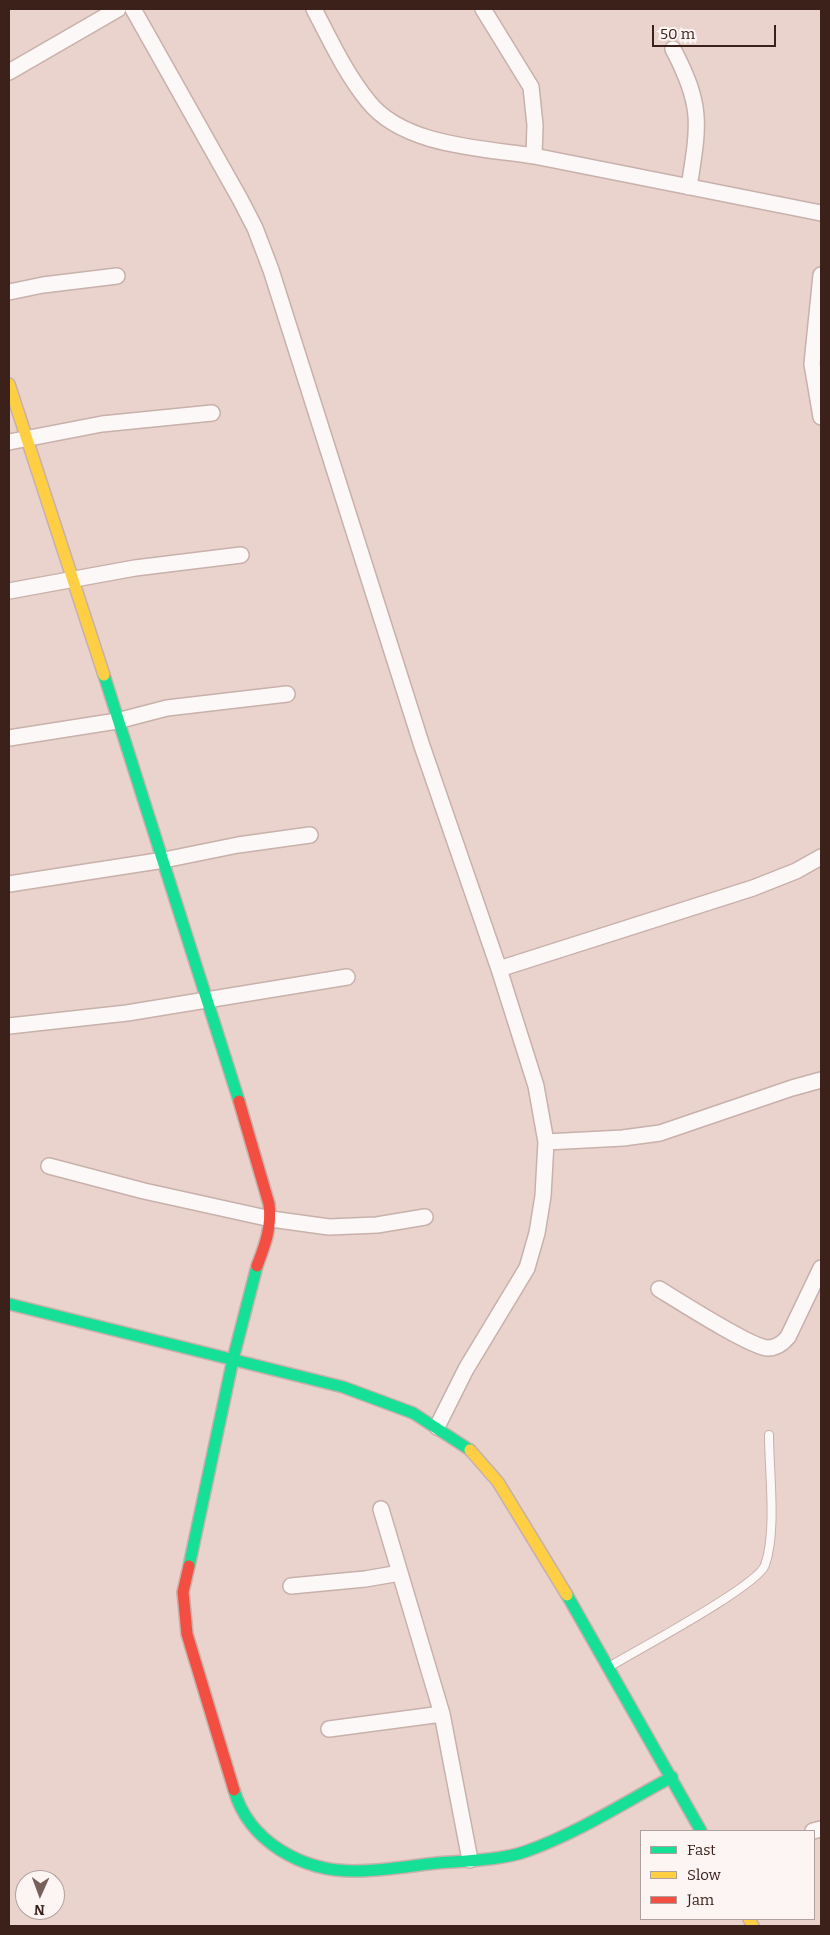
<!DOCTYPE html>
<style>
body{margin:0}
#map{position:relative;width:830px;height:1935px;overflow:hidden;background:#ead3cd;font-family:Bitter,serif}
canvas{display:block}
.frame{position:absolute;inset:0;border:10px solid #3c211b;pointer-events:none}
.legend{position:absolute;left:640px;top:1830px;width:175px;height:90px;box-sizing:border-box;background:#fdf5f4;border:1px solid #b0a09d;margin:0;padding:6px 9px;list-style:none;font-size:15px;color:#3c211b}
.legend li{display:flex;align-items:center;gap:10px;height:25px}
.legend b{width:25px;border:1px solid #b0a09d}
.north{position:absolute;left:15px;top:1870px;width:50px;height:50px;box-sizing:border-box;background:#fdf5f4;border:1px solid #b0a09d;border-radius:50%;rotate:182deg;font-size:14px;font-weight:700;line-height:20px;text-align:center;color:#3c211b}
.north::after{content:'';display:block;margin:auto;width:18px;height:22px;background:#795f59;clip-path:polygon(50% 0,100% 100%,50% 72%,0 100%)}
.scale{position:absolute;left:652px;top:25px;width:124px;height:22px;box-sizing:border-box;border:2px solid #3c211b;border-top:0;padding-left:6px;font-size:15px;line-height:18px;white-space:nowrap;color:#3c211b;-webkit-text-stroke:4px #fdf5f4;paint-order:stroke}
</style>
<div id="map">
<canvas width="830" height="1935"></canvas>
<div class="frame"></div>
<ul class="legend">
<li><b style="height:6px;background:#16e098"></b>Fast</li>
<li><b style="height:6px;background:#ffcf43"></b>Slow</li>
<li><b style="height:6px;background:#f24e42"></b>Jam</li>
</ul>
<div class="north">N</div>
<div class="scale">50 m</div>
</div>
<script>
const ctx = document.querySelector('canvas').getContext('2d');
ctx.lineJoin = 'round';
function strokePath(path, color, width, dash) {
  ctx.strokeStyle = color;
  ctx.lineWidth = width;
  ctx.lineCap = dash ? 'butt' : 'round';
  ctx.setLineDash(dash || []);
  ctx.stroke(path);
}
const lane = new Path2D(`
 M609,1667c26,-16 149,-81 156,-102 12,-33 4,-94 4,-130`);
const street = new Path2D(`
 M133,9l107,190 15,29 16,42 151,476 77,223 37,117 10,56 -3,54 -6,37 -10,35 -61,101 -29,58
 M314,9c16,31 32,65 54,92 35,45 114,47 166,55
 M483,9l48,78 4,38 -1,31 287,57
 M673,49c30,57 26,75 16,138
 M9,72l109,-63
 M821,275l-9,89 9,53
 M9,292l34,-7 74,-9
 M9,442l93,-18 110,-11
 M9,591l126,-23 106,-13
 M9,738l108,-17 50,-13 120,-14
 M9,884l155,-24 74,-15 72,-10
 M499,969l254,-81 43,-17 25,-14
 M9,1026l118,-13 220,-36
 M546,1142l77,-4 37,-5 132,-45 29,-8
 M49,1166l95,25 127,28 58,8 48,-2 48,-8
 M659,1289c18,11 93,59 109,59 8,0 15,-5 20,-11l33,-69
 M381,1509l61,205 28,146
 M291,1586l74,-7 35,-6
 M329,1729l113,-15
 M813,1831l8,-2`);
const fast = new Path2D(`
 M104,675l135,426
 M9,1304l334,83 70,26 57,37
 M189,1566l44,-207 24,-93
 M567,1595l134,236
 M234,1790c15,52 68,81 120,81 28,0 56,-5 83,-8 26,-2 66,-3 90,-12 51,-18 98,-49 145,-74`);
const slow = new Path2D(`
 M9,384l95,291
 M470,1450l28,32 69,113
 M749,1919l4,7`);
const jam = new Path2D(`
 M239,1101l30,103c3,23 -4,41 -12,62
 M189,1566l-6,26 4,42 47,156`);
strokePath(lane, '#c8b0ab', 10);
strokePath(street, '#c8b0ab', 18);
strokePath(fast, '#c8b0ab', 14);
strokePath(slow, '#c8b0ab', 14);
strokePath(jam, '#c8b0ab', 14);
strokePath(lane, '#fcf8f8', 8);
strokePath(street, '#fcf8f8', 15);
strokePath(fast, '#16e098', 11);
strokePath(slow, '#ffcf43', 11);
strokePath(jam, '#f24e42', 11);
</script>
